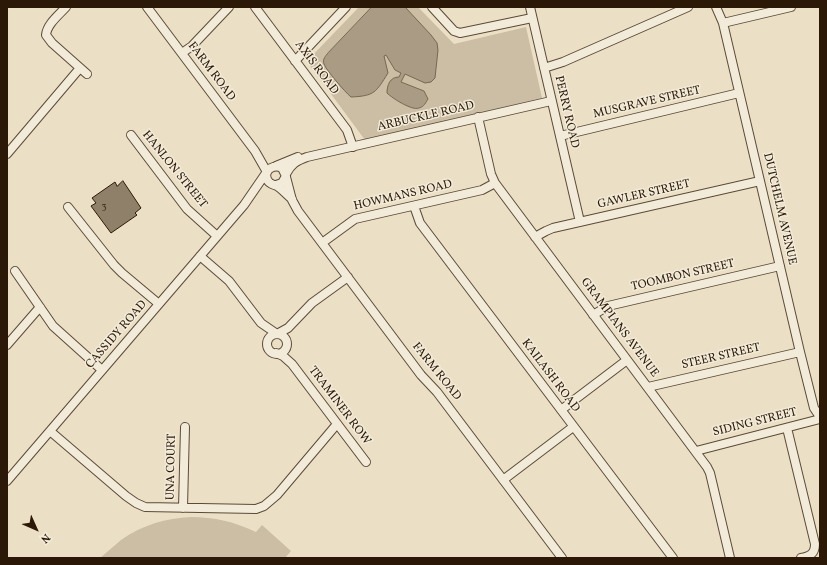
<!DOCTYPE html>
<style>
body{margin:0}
#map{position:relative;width:827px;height:565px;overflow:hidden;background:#ebe0c5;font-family:Vollkorn,serif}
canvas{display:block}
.frame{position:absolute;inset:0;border:8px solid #2c1806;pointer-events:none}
.north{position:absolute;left:16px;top:509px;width:40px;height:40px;-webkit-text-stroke:3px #f2ebd9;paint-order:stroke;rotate:135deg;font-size:11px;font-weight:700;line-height:16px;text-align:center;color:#2c1806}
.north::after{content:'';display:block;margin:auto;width:14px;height:18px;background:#2c1806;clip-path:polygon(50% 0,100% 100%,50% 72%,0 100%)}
</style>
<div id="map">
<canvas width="827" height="565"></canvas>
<div class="frame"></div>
<div class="north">N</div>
</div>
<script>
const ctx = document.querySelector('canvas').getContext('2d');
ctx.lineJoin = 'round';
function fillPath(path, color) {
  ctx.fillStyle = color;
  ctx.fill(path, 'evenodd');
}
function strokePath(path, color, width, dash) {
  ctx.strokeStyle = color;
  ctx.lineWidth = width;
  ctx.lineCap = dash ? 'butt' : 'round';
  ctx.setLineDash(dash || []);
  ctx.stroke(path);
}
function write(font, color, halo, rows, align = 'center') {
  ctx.font = font + ' Vollkorn,serif';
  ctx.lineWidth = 3;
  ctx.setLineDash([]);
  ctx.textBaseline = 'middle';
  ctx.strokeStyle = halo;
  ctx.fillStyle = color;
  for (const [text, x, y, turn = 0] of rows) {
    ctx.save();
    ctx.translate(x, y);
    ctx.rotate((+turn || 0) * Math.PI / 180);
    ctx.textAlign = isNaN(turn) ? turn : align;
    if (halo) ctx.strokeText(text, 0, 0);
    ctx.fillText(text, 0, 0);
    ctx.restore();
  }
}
fillPath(new Path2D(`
 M359,7h59l36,37 72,-17 16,71 -177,42 -57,-77v-3z
 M191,517c23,0 44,5 65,15l6,-7 29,26 -6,7h-185c7,-6 14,-12 21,-18 21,-15 45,-22 70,-23z`), '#cbbea5');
const water = new Path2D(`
 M372,7h33l26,28 6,8 1,7 -3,28 -4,4 -6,1 -20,-9 -4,8 23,9 4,8c-2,3 -4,8 -9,9 -7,3 -27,-10 -32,-15 0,-8 3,-16 12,-16l2,-4 -6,-3 -9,-15 -2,1 4,17c-12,19 -13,23 -37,24 -6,-5 -25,-27 -27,-33 -2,-5 2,-8 4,-11z`);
fillPath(water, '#aa9c84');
strokePath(water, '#786752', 1);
const building = new Path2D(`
 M123,181l18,27 -6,5 2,2 -26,18 -20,-27 5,-3 -4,-5 23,-16 2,4z`);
fillPath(building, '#8f8069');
strokePath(building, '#2c1806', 1);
const street = new Path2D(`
 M66,7c-7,8 -19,17 -20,28l6,8 35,31
 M147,7l108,144 12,21
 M255,7l92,123 6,17
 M432,7l22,24 6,2 72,-15
 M530,7l50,215
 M716,7l7,16 77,329 14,56 6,9
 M723,23l68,-16
 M182,53l10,-7 37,-39
 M295,61l51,-54
 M544,68l19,-6 125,-55
 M478,117l13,57 4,9 212,284 3,6 20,85
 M131,135l56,74 30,27
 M560,136l179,-43
 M7,154l73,-86
 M276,166l22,-9
 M286,174c5,-10 10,-13 21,-17l244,-56
 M286,177l6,23 6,11 123,164 16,17 125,166
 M276,185l6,-2 4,-7 -4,-8c-7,-4 -19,1 -15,11 2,6 6,5 10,7 5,3 10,9 15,13
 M414,206l6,17 253,335
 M68,207l46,58 8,8 37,31
 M535,237l11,-6 7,-3 207,-47
 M322,243l33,-24 127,-29 13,-7
 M200,256l29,25 32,42 16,11
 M15,271l38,55 49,44
 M593,315l15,-9 172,-40
 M277,334l11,-6 24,-25 36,-26
 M267 344a10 10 0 1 1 20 0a10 10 0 1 1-20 0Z
 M7,345l33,-38
 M276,353l7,3 9,8 74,98
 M648,387l152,-35
 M561,410l66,-50
 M787,428l28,116c0,10 -5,12 -14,14
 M50,431l76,65 10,7 9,4 111,2 8,-3 13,-11 60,-71
 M696,451l124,-32
 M503,480l70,-53
 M7,481l237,-276 22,-32
 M183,508l2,-81`);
strokePath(street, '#5c4a36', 10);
strokePath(street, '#f2ebd9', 8);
write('10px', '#45321f', null, [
 ["3",104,207]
]);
write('12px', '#2c1806', '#f2ebd9', [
 ["AXIS ROAD",316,68,53],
 ["FARM ROAD",211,72,53],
 ["MUSGRAVE STREET",647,103,-13],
 ["PERRY ROAD",566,112,77],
 ["ARBUCKLE ROAD",426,117,-13],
 ["HANLON STREET",174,170,51],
 ["GAWLER STREET",644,195,-13],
 ["HOWMANS ROAD",403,196,-13],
 ["DUTCHELM AVENUE",779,209,77],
 ["TOOMBON STREET",683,276,-13],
 ["GRAMPIANS AVENUE",619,328,53],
 ["CASSIDY ROAD",117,335,-49],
 ["STEER STREET",721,357,-13],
 ["FARM ROAD",436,372,51],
 ["KAILASH ROAD",550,376,53],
 ["TRAMINER ROW",339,406,53],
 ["SIDING STREET",755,423,-14],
 ["UNA COURT",172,467,-89]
]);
</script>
